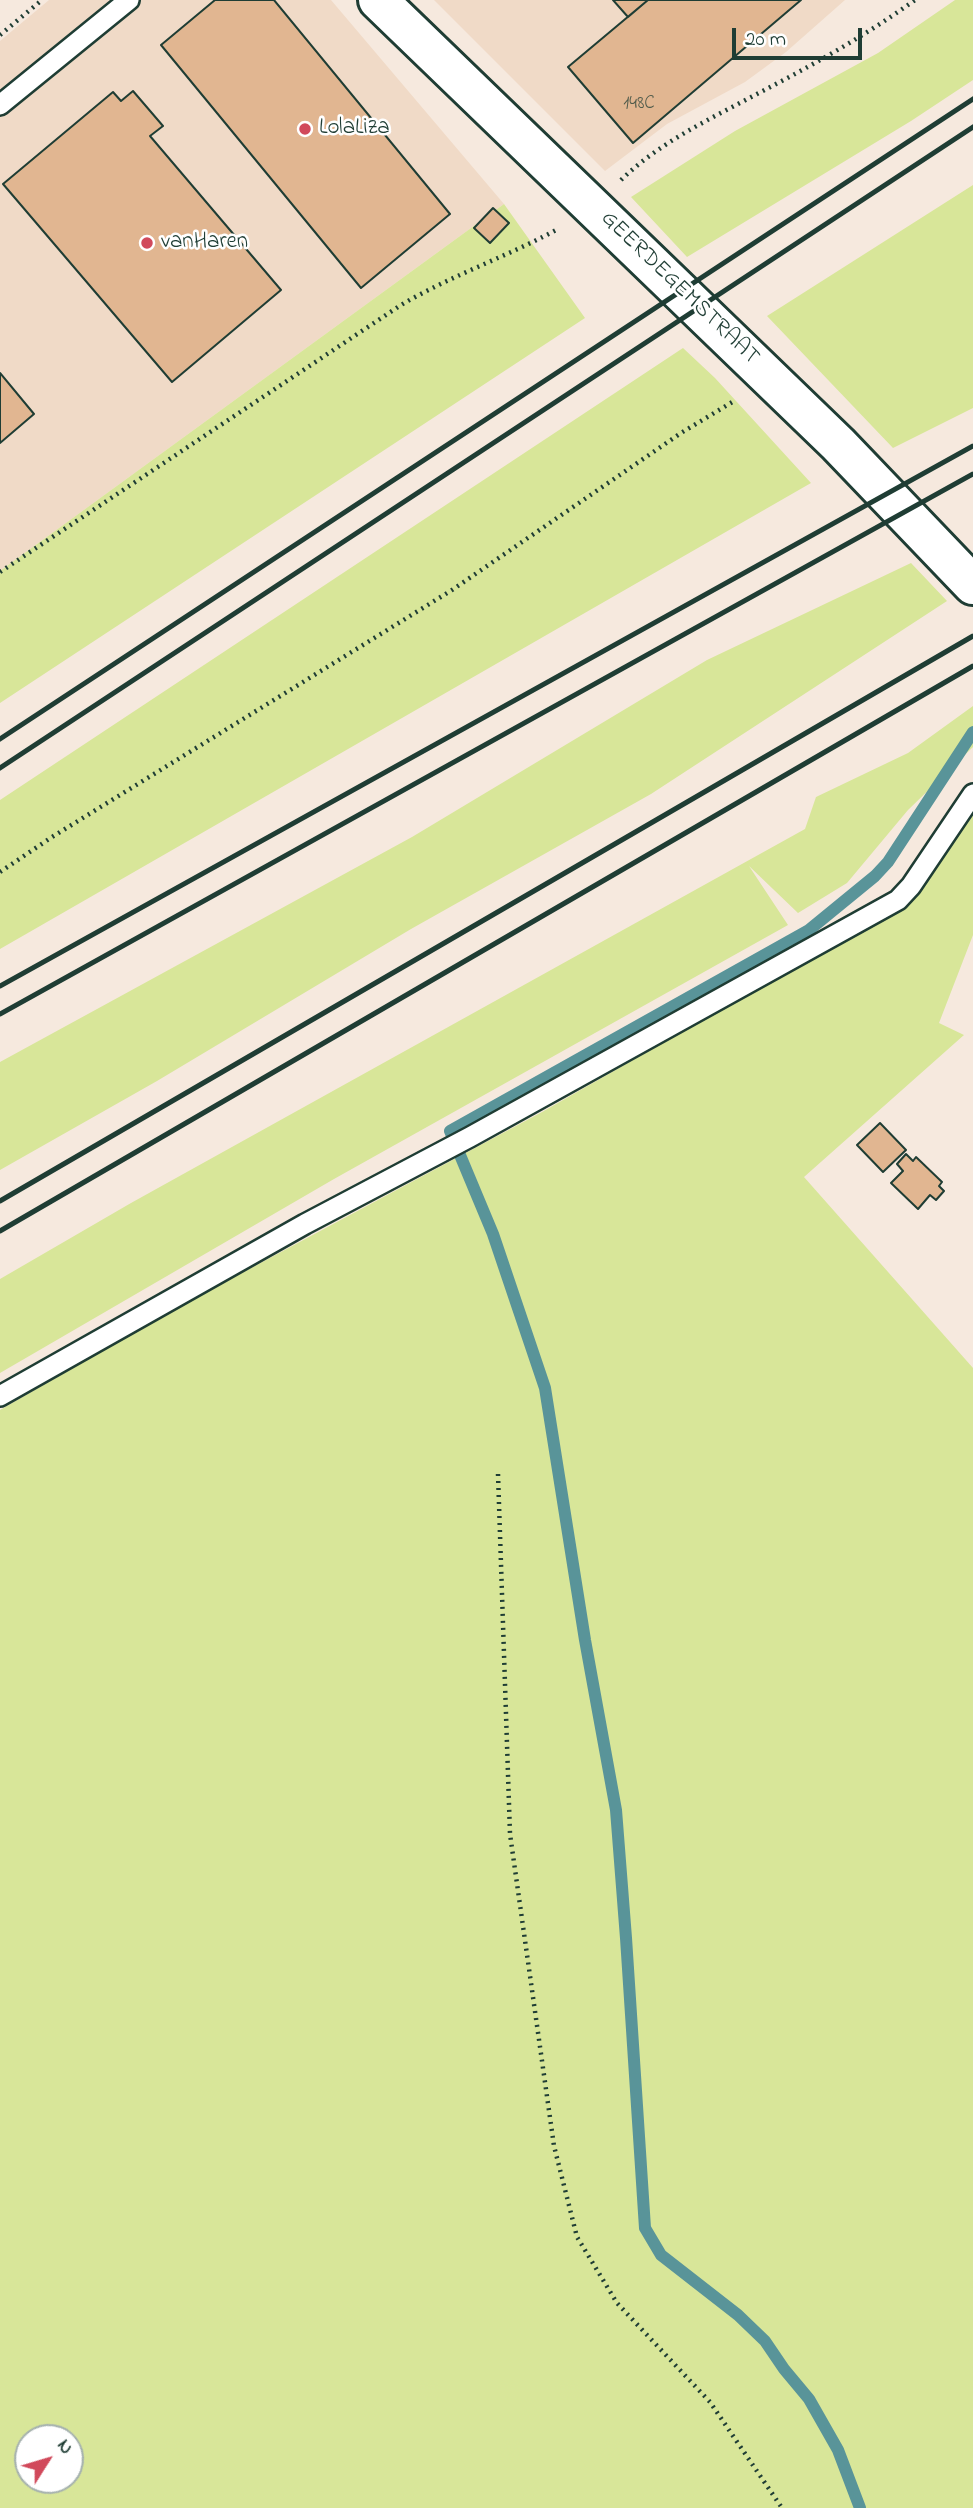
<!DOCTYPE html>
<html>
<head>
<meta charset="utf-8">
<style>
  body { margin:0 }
  #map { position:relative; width:973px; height:2508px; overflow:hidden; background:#f6e9de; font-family:"Indie Flower",sans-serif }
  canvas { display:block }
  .north { position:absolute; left:14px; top:2424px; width:70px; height:70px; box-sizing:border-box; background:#fff; border:2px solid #a5b1ae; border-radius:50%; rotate:53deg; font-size:19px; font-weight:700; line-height:28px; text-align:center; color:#1f3d34 }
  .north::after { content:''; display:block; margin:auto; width:24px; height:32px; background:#d1495b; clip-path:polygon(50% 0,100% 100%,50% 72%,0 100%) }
  .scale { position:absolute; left:732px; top:28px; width:130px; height:32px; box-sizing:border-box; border:4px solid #1f3d34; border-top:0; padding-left:9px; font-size:21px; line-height:24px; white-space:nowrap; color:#1f3d34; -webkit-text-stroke:5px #fff; paint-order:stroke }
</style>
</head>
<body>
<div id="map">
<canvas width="973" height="2508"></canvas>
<div class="north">N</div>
<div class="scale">20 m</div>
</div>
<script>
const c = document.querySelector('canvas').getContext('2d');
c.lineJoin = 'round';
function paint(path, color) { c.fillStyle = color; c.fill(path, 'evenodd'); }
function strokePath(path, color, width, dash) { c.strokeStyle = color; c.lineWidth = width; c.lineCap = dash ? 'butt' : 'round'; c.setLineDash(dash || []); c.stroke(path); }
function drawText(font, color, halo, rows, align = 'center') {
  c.font = font + ' "Indie Flower",sans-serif'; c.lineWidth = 5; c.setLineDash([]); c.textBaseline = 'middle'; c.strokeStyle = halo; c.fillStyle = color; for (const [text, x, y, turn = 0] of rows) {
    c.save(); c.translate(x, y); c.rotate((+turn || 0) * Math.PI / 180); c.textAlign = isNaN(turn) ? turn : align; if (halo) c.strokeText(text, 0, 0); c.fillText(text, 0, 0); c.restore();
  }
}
paint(new Path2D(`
  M49,0h282l173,204 -504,367v-530z
  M434,0h411l-59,52 -41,30 -78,42 -62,47z`), '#f0dac7');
paint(new Path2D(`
  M955,0h18v80l-62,41 -224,136 -56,-60 104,-66 143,-78z
  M973,185v223l-80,40 -126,-132z
  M504,204l81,114 -585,385v-132z
  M683,348l32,30 96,105 -811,466v-149z
  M911,563l36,38 -296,193 -240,135 -254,152 -157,89v-108l412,-225 295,-177z
  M973,706v41l-65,63 -61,73 -49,30 -49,-47 39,59 -454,254 -334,194v-94l131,-76 674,-374 11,-32 92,-44z
  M973,808v127l-34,88 25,12 -160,142 169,191v1140h-973v-1098l184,-106 358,-192 366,-209 27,-34zM28,2438h42v42h-42z`), '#d8e699');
strokePath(new Path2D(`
  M860,2508l-22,-58 -29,-51 -25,-30 -19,-28 -27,-26 -77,-60 -16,-27 -19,-290 -10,-128 -31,-170 -40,-252 -52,-154 -43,-103 359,-201 66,-54 13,-14 85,-130`), '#599499', 12);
const building = new Path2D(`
  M215,0h59l176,214 -89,74 -200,-243z
  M613,0h35l-20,17z
  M648,0h153l-168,143 -65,-76z
  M133,91l30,35 -13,10 131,154 -109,92 -169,-198 110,-92 8,9z
  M493,208l16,15 -19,20 -16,-15z
  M0,373l34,41 -34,29z
  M880,1123l26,27 -23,22 -26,-27z
  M906,1154l7,7 3,-4 26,25 -3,4 5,5 -8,9 -6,-5 -12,14 -27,-26 12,-12 -6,-7z`);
paint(building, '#e1b691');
strokePath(building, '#1f3d34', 2);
const service = new Path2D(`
  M0,105l129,-105
  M0,1396l305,-172 165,-87 428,-237 13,-14 62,-92`);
const minor = new Path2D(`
  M378,0l460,444 135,141`);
strokePath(service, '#1f3d34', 24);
strokePath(minor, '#1f3d34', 44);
strokePath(new Path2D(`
  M0,35l42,-35
  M621,180c39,-38 89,-61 136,-86 54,-28 108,-58 158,-94
  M0,572l401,-267c49,-29 105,-48 155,-75
  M0,872l52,-35 400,-247 229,-157 53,-32
  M498,1474l12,360 44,312 23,91 40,66 93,99 72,106`), '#1f3d34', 4.5, [2, 5]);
strokePath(service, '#fff', 19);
strokePath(minor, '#fff', 38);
strokePath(new Path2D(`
  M0,739l973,-640
  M0,768l973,-641
  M0,986l973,-540
  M0,1014l973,-540
  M0,1201l973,-565
  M0,1231l973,-565`), '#1f3d34', 5);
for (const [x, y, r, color] of [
  [305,129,7,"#d1495b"],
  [147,243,7,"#d1495b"]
]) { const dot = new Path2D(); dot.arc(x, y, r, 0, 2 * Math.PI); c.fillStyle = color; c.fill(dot); strokePath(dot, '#fff', 2.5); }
drawText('19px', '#505b4b', null, [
  ["148C",639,105]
]);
drawText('23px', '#1f3d34', '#fff', [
  ["LolaLiza",319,129],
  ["vanHaren",161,243]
], 'left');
drawText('23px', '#1f3d34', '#fff', [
  ["GEERDEGEMSTRAAT",679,289,44]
]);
</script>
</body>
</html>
